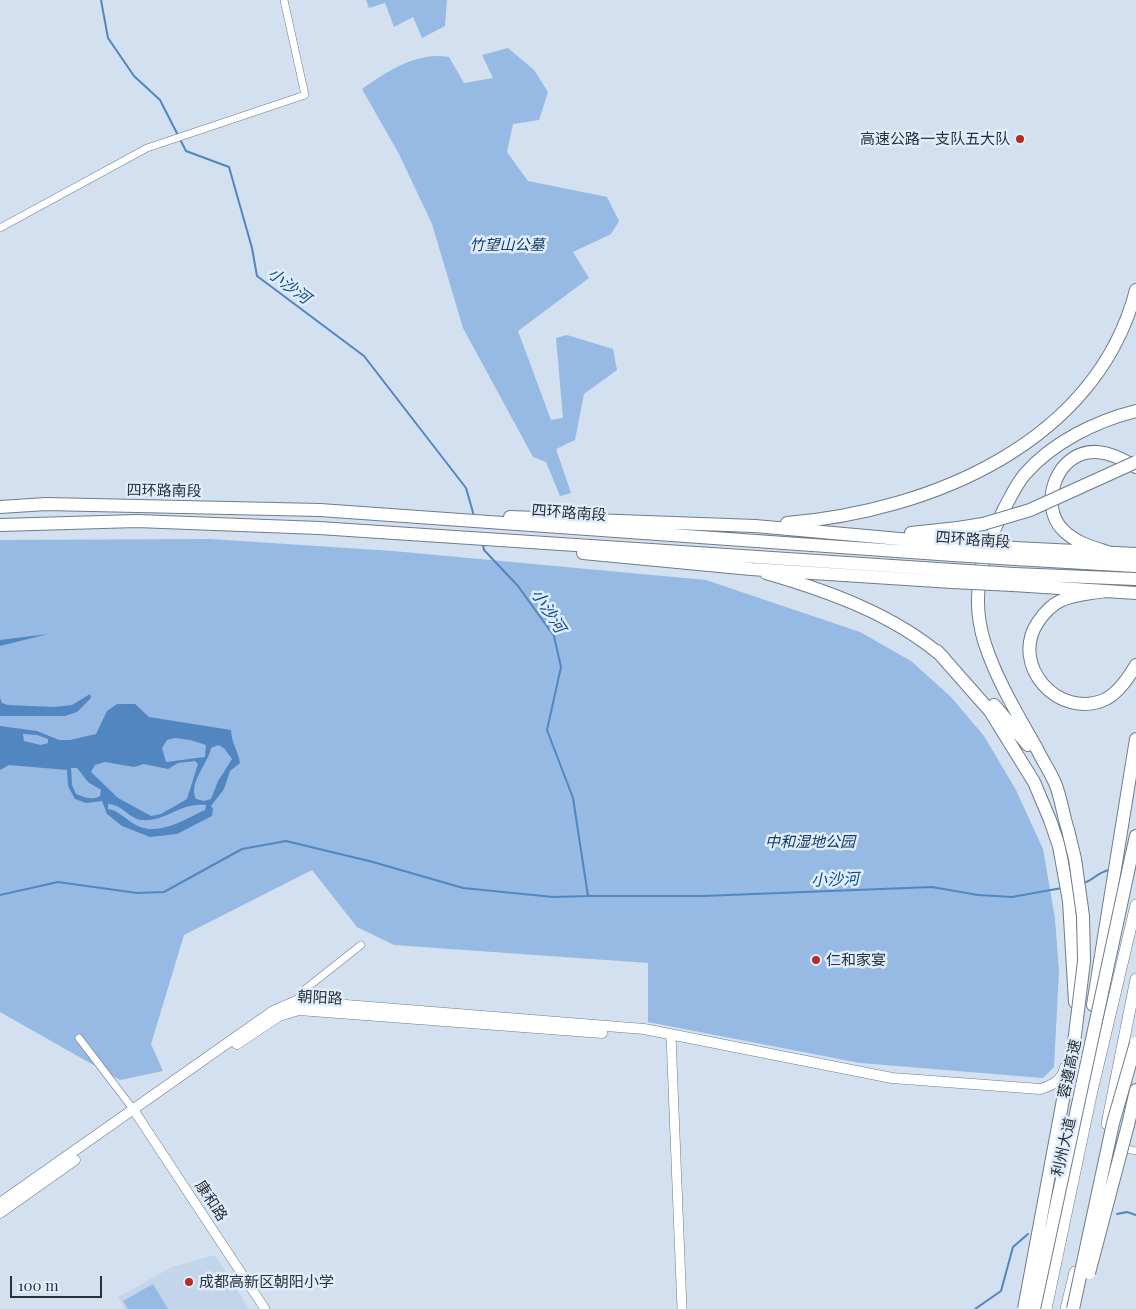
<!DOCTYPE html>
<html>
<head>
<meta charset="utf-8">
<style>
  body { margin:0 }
  #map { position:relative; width:1136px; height:1309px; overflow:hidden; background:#d2e0f0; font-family:"Playfair Display",serif }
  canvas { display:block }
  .scale { position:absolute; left:10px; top:1276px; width:92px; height:22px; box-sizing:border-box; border:2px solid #2b3036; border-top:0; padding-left:6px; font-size:15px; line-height:18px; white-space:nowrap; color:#2b3036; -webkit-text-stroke:4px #dfedfd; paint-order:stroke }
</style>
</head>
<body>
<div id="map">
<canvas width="1136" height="1309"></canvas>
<div class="scale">100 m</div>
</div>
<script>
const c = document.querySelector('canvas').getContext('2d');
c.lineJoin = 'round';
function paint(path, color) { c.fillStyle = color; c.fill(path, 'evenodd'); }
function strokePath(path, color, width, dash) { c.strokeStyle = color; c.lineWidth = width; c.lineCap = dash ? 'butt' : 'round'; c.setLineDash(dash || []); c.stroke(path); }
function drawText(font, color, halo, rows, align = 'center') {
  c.font = font + ' "Playfair Display","Noto Sans SC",serif'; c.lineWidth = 5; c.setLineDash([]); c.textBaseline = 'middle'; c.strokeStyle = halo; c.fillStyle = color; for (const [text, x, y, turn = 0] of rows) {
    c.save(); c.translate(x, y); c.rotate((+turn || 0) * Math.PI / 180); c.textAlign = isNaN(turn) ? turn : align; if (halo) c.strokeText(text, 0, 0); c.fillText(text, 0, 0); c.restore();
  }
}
paint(new Path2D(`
  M215,1255l34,54h-124l-7,-12 54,-30z`), '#c2d5eb');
paint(new Path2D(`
  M366,0h81l-2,26 -23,12 -9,-21 -19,10 -9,-24 -16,5z
  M508,48l26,22 14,22 -9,28 -26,4 -6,28 21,29 79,16 12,24 -8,13 -38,18 16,26 -71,53 33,89 12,-2 -7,-80 11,-3 46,14 4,21 -33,24 -9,46 -19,9 15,44 -11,3 -14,-34 -13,-5 -70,-129 -31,-104 -33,-70 -37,-65c25,-18 56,-38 87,-32l15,26 29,-5 -11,-23z
  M210,539l183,12 313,29 154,52 51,29 40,36 33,39 32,54 27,59 12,70 4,52 -5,96 -11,11 -183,-15 -212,-41v-59l-254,-18 -37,-18 -45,-57 -128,65 -33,109 12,27 -43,9 -120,-68v-472z
  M153,1284l15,25h-40l-5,-8z`), '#96bae3');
paint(new Path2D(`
  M48,634l-48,12v-6z
  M90,694l1,4 -14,14 -12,4h-65v-18l2,5 6,2 46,2 18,-2z
  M117,704h18l14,13 82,13c1,15 7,20 9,33l-10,8 -6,18 -13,17 2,3 -1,7 -35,18 -27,3 -28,-11 -15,-12 -5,-13 -16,2 -11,-4 -7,-13 -1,-16 -58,-5 -9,5v-44l37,5 22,9h11l26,-6 11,-23zM23,734l14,1 11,4v4l-7,2 -17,-4zM175,738l15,2 16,5 -1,12 -39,5 -4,-14 5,-8zM218,745l6,3 8,11 -14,22 -7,18 -7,2 -8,-2c-8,-16 12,-35 15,-51zM195,761l3,3 -11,35 -26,15 -10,2 -33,-18 -27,-26 4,-7 10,-3 29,5 10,-3 24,5 10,-6zM71,768h6l11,14 13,8 -1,6c-8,5 -16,1 -24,-2l-4,-9zM108,804c14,0 21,15 34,16 25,2 37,-18 64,-15l-1,5c-20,9 -45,26 -67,16 -11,-5 -18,-15 -30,-17z`), '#5186c1');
strokePath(new Path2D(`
  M101,0l7,38 26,38 26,24 26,51 43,16 23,81 5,28 107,80 102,132 8,28
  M483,545l1,5 34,36 36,50 7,31 -14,63 26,68 15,98h115l229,-9 46,8 34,2 50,-9
  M1083,883c10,-2 13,-10 26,-13
  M0,895l58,-13 79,11 27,-1 78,-43 44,-8 87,21 90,26 90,9 35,-1
  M1117,1214l10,-2 9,3
  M975,1309l26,-18 12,-44 15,-13`), '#5186c1', 2);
const minor = new Path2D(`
  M0,228l147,-80 158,-53 -21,-95
  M296,1001l8,-11 57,-45
  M79,1038l54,71
  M1106,1144l30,7`);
const tertiary = new Path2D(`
  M671,1036l11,273
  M133,1109l132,200`);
const secondary = new Path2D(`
  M237,1044l42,-28 20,-6 303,23
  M0,1203l273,-192 23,-10 348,28 248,49 148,11c12,-3 23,-10 25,-22
  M0,1213l75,-53`);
const trunk = new Path2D(`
  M1107,1124l29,-145
  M1046,1309l45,-214 45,-190
  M1066,1309l9,-37`);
const motorway = new Path2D(`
  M0,507l46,-3 274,6 633,45
  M510,517l245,9 200,18
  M787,523c144,-12 309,-80 349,-233
  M0,525l137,-4 182,7 634,42
  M911,533l47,-5
  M1015,548l121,6
  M583,553l168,16 201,13
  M1111,553c-18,-6 -34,-9 -48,-23 -26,-26 -5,-81 34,-78 15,1 26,8 39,15
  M1015,559l121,7
  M766,573c62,18 127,41 177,84
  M1014,574l122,5
  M1013,585l123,8
  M1105,591c-15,3 -31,3 -45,10 -10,5 -16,12 -22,21 -29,43 21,99 68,77 13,-7 23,-22 30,-34
  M937,651l53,60 44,71 16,38 9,26 10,55 6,101
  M994,705l34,40
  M1068,830c-5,-15 -7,-33 -13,-47 -5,-12 -13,-23 -18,-34 -19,-34 -40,-68 -52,-105 -16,-49 -3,-91 19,-135 6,-11 13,-26 21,-35 28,-32 71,-53 111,-63
  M1131,858l5,-22
  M1093,1005l43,-266
  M1128,1125l8,-35`);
strokePath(minor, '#6f7c8a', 8);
strokePath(tertiary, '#6f7c8a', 10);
strokePath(secondary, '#6f7c8a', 11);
strokePath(trunk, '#6f7c8a', 12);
strokePath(motorway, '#6f7c8a', 14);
strokePath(minor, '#fff', 7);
strokePath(tertiary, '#fff', 9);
strokePath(secondary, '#fff', 10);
strokePath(trunk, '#fff', 11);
strokePath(motorway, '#fff', 12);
const motorwayBridge = new Path2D(`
  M958,528l25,-4 47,-14 106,-48
  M955,544l60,4
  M953,555l62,4
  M953,570l61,4
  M952,582l61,3
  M1089,1273l39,-148
  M1024,1309l51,-274 9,-74 -1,-45 -8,-57 -7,-29
  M1034,1309l97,-451
  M1073,1309l40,-186 23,-80`);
strokePath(motorwayBridge, '#6f7c8a', 14, []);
strokePath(motorwayBridge, '#fff', 12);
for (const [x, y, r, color] of [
  [1020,139,5,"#b82a20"],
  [816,960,5,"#b82a20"],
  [189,1282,5,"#b82a20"]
]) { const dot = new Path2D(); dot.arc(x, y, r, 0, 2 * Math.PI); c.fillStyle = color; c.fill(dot); strokePath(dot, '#dfedfd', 2); }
drawText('15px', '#2b3036', '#dfedfd', [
  ["高速公路一支队五大队",1010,139,"right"],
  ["仁和家宴",826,960],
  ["成都高新区朝阳小学",199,1282]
], 'left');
drawText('italic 15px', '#143a62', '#dfedfd', [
  ["竹望山公墓",507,245],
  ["中和湿地公园",810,842]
]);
drawText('15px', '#2b3036', '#dfedfd', [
  ["四环路南段",164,491,1],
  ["四环路南段",569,513,4],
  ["四环路南段",973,540,4],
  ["朝阳路",320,998,3],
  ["蓉遵高速",1070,1069,-78],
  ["利州大道",1064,1147,-77],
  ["康和路",211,1201,57]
]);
drawText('italic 16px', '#124b83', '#dfedfd', [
  ["小沙河",289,286,37],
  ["小沙河",548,611,57],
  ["小沙河",835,880,-2]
]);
</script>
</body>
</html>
